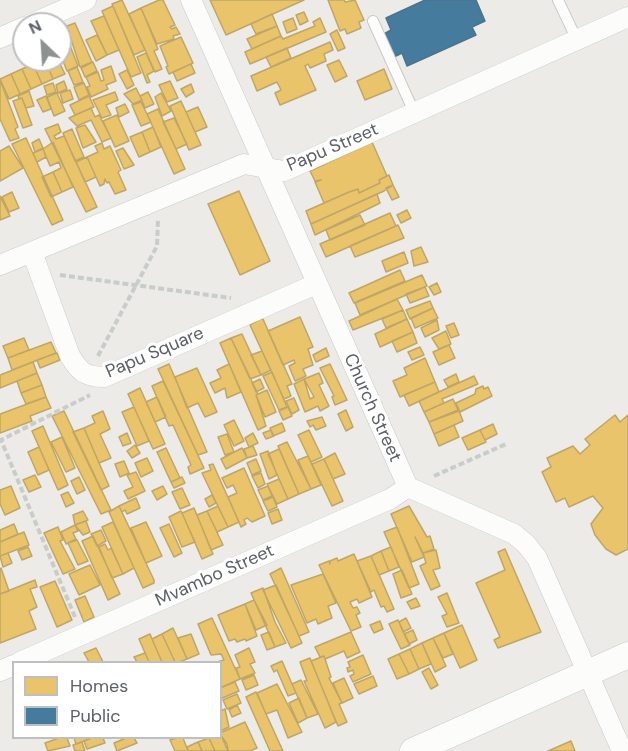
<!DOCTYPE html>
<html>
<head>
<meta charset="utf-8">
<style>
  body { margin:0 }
  #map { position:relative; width:628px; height:751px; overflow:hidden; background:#ecebe7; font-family:"DM Sans",sans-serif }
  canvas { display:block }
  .legend { position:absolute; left:12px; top:661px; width:210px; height:78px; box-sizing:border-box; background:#fff; border:2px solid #bebfc1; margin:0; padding:8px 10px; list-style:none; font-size:18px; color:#5c6065 }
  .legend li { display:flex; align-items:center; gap:12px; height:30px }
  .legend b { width:30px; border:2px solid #bebfc1 }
  .north { position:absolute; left:12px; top:12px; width:60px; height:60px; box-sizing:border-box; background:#fff; border:2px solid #bebfc1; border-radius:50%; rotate:335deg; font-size:16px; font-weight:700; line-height:24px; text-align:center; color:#5c6065 }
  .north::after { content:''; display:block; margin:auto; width:21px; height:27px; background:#8e9192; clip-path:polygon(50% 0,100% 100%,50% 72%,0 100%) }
</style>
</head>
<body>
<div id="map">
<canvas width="628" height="751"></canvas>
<ul class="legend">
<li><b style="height:16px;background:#e9c46a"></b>Homes</li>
<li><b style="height:16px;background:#457b9d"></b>Public</li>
</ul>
<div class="north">N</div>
</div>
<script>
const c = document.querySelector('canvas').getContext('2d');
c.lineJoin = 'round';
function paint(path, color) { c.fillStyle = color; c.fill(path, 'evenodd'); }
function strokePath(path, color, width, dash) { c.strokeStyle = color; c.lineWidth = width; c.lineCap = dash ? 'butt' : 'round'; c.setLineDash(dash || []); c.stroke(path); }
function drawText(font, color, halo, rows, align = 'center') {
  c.font = font + ' "DM Sans",sans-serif'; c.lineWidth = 6; c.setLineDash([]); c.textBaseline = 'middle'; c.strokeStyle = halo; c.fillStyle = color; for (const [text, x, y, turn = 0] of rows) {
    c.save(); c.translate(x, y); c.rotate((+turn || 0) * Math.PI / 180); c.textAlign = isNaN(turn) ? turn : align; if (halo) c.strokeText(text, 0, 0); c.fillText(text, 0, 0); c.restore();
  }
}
const homes = new Path2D(`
  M122,0l23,50 -11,5 -22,-51z
  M159,0h4l12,25 -5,2 2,2 4,-2 4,7 -7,2 1,3 -17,5 -16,-36z
  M210,0h94l-78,35z
  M328,0h16l1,2 10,-2 9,20 -5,2 2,6 -14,6 -2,-5 -5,2z
  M113,6l28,67 -10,4 -29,-66z
  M141,8l17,41 -4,2 8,18 -7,3 -26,-58z
  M304,12l4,9 -8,4 -4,-10z
  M272,14l5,12 -21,8 -5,-10z
  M104,16l15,34 -12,5 -16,-34z
  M293,18l4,11 -10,4 -4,-11z
  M320,18l6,14 -76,32 -5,-12 36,-16 2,3 32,-13 -2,-4z
  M75,23l17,39 -12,5 -10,-31 -3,1 -5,-9z
  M277,26l4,10 -29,13 -5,-10z
  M337,30l8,18 -7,3 -8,-17z
  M62,33l6,16 -8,3v-18z
  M97,35l10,20 -11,6 -10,-21z
  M181,37l12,26 -24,11 -3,-7 2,-1 -8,-20z
  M330,42l3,8 -9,4 2,7 -16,7 -2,-4 -3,2 11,24 -36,15 -5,-12 6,-3 -4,-8 -20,9 -6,-15z
  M71,48l7,18 -11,5 -7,-18z
  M287,48l4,10 -20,9 -5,-10z
  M146,53l8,18 -7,4 3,7 -3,1 -10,-26z
  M45,60l8,19 -11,5 -9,-20z
  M45,60h13l7,14 -12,5z
  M339,60l8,16 -12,6 -8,-17z
  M93,62l4,9 -12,6 -4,-9z
  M33,64l9,20 -11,5 -9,-20z
  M191,64l4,9 -18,8 -4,-9z
  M111,66l5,15 -10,4 2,4 -17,8 -4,-10 3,-1 -4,-9 12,-5 3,9 3,-1 -3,-10z
  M77,67l6,15 -9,3 -6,-14z
  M22,69l9,20 -11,5 -9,-20z
  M384,69l8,20 -27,11 -8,-19z
  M127,70l7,15 -7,4 -8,-15z
  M11,74l9,20 -11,5 -9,-20z
  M0,80l18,47 -3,2 4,9 -9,3 -10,-22z
  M64,81l3,8 -9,4 -2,-8z
  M170,81l8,17 -11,4 -8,-17z
  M53,83l3,9 -9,3 -3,-9z
  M84,83l5,12 -10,5 -5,-13z
  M191,84l3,8 -8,5 -5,-8z
  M136,88l6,12 -9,4 -9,-10z
  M70,90l3,9 -10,4 -3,-10z
  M29,91l5,15 -8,2 -4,-10 -3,1 -1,-3z
  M115,92l3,8 -12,5 5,10 -9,3 -9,-18z
  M148,92l6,12 -9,4 -5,-12z
  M57,93l8,18 -11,5 -7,-19z
  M161,93l10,18 -9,5 -7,-19z
  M46,96l5,13 -8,3 -6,-12z
  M89,96l5,11 -19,8 -5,-10z
  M22,98l10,27 -9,3 -10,-27z
  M181,101l20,44 -12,5 -19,-44z
  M141,102l10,20 -10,4 -9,-21z
  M125,104l4,8 -10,5 -3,-9z
  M198,107l9,20 -12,5 -9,-20z
  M91,108l4,9 4,-2 12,23 -9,4 -11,-22 -14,6 -8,-8z
  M158,109l27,60 -11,5 -27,-60z
  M117,115l12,26 -14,6 -12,-26z
  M174,118l13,26 -11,5 -13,-27z
  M58,124l3,8 -7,4 2,3 8,-3 33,71 -11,5 -41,-83z
  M85,125l11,17 -13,6 -7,-20z
  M153,127l8,20 -11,5 -8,-20z
  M72,129l12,28 -9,4 -12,-28z
  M142,132l8,20 -11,5 -9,-20z
  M26,138l37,82 -11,5 -40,-81z
  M39,139l4,9 -8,4 -3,-9z
  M53,142l20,45 -11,5 -9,-20 8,-4 -2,-6 -9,4 -7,-17z
  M372,142l15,34 -8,4 1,3 -21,10 -1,-4 -9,3 -25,11 -9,-21 6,-2 -6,1 -5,-10z
  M102,143l2,6 6,-3 11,24 -3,2 8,18 -11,4 -6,-12 -2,1 -2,-4 -1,5 -4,2 -13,-29 11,-5 -3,-6z
  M9,146l14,22 -23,13v-30z
  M123,148l11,17 -10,4 -8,-18z
  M43,149l3,8 -9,5 -4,-9z
  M87,157l9,20 -11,5 -9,-20z
  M53,172l9,20 -11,5 -9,-20z
  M389,175l4,10 -9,6 -73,33 -5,-13 43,-19 9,-3 1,4 21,-10 -1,-3z
  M393,185l6,12 -7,3 -6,-12z
  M239,191l31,70 -30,14 -32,-71z
  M12,192l7,16 -10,4 -7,-15z
  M377,194l3,9 -65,32 -4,-11z
  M0,196l10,20 -10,4z
  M407,210l4,8 -10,5 -4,-8z
  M390,213l6,13 -70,31 -6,-13z
  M360,215l5,10 -35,15 -4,-10z
  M398,225l6,13 -49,19 -5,-11z
  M421,247l7,15 -14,4 -3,-15z
  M404,252l4,11 -22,9 -4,-11z
  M400,270l5,11 -51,22 -5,-10z
  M422,275l5,11 -67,29 -5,-12z
  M437,283l4,9 -7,3 -5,-8z
  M425,287l4,9 -19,7 -4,-9z
  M397,299l6,11 -50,20 -4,-9z
  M430,301l3,7 -23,11 -4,-9z
  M433,308l5,10 -23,10 -4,-10z
  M403,310l4,9 -21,9 -4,-9z
  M300,317l13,30 -5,2 5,16 -10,4 3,7 -11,5 -6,-15 6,-3 -1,-3 -11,5 -15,-34z
  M260,319h3l29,65 -5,2 4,10 -7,3 -34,-74z
  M407,319l6,13 -33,15 -5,-13z
  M437,320l2,10 -14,7 -4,-9z
  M454,323l5,12 -8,3 -5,-12z
  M446,331l5,13 -12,5 -7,-11z
  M413,332l4,11 -20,9 -5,-11z
  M242,334l19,41 -11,4 -19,-41z
  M24,338l5,12 -21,8 -5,-12z
  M231,338l27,56 -2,1 10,31 -8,4 -38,-87z
  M51,342l5,11 -44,17 -4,-12z
  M449,345l6,13 -16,7 -6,-13z
  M420,347l4,8 -12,5 -4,-8z
  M326,348l3,8 -13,6 -3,-7z
  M262,351l9,19 -10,5 -10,-20z
  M57,353l3,7 -20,8 -3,-8z
  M425,358l10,24 -35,15 -7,-16 14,-6 -3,-7z
  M33,362l4,11 -37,15v-13z
  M169,364l38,88 -9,3 -40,-86z
  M229,364l12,28 -14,6 -2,-10 -10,5 -5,-10 11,-5 -4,-8z
  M330,364l17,36 -12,5 -3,-8 2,-1 -14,-28z
  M197,368l20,44 -12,5 -7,-14 -11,5 -12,-31z
  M272,372l15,35 -8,3 -16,-34z
  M37,373l5,12 -21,8 -4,-12z
  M319,373l4,10 -4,2 10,21 -9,5 -2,-5 -13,6 -11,-28 10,-5 6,20 4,-2 -10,-18z
  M456,374l3,8 -11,5 -4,-7z
  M474,376l4,8 -36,15 2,4 -20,9 -5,-11z
  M260,379l4,9 -8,4 -4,-9z
  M163,381l41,87 -14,6 -2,-7 3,-2 -18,-40 -4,1 -17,-40z
  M435,382l4,10 -30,14 -5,-11z
  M42,385l4,12 -20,7 -5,-11z
  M483,386l1,3 4,-2 4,9 -32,16 -4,-9 19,-9 1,-5z
  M140,388l25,56 -12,5 -25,-55z
  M267,390l9,22 -11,5 -9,-22z
  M46,397l5,11 -21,8 2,5 -32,12v-19z
  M157,397l9,20 -11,5 -9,-20z
  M294,398l5,12 -7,4 -6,-13z
  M453,399l5,11 -29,12 -5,-10z
  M134,407l15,34 -12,5 -15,-34z
  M288,407l4,9 -9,4 -4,-9z
  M346,410l7,17 -7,4 -8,-17z
  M64,411l47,99 -10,4 -49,-98z
  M103,411l7,18 -10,5 11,24 -12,5 -15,-35 11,-5 -3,-7z
  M459,411l4,10 -29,13 -5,-12z
  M615,415l5,7 8,-7v134l-12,6 -10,-6 -11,-14 -4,-11 12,-16 -10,-12 -24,11 -4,-9 -9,4 -14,-30 9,-5 -4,-9 26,-12 7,8 10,-9 -5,-6z
  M322,417l4,9 -10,4 -3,-5 -3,2 -3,-6z
  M234,420l10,21 -10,5 -10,-21z
  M282,423l3,8 -12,5 -3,-8z
  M493,424l4,10 -12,6 -5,-10z
  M454,425l5,12 -20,9 -5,-12z
  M43,426l25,59 -10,5 -26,-59z
  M84,428l25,58 -8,4 -28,-58z
  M271,430l3,6 -8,3 -3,-6z
  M309,430l13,27 -11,5 -13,-27z
  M480,430l6,12 -18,8 -6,-12z
  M127,433l4,10 -8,3 -4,-9z
  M253,433l5,10 -9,4 -4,-9z
  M227,434l7,18 -9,3 -7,-18z
  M62,437l13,31 -9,4 -15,-30z
  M287,442l24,47 -12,5 -21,-48z
  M135,445l5,8 -8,5 -5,-7z
  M253,446l4,9 -10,3 -3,-9z
  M39,447l10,23 -11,5 -10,-23z
  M166,448l14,30 -9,4 -14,-30z
  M242,448l5,10 -21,11 -5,-10z
  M279,449l20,45 -11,5 -20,-45z
  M268,451l9,24 -8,4 -9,-25z
  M335,453l10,21 -12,5 -9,-20z
  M308,456l13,29 -10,4 -13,-29z
  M147,458l6,13 -12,6 -6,-14z
  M256,459l5,12 -9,4 -5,-12z
  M324,459l19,42 -11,5 -20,-42z
  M124,461l5,12 -9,4 -5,-13z
  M213,464l26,58 -11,5 -26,-54 9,-3 -2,-5z
  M244,468l21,48 -13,6 -5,-4 -3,2 2,4 -5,3 -13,-30 9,-4 -4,-8 -6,3 -5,-10z
  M136,472l9,19 -17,8 -4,-8 9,-4 -6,-12z
  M261,473l4,11 -7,4 -6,-12z
  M35,475l6,12 -12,5 -6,-12z
  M79,477l6,13 -8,4 -6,-13z
  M182,477l3,6 -11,5 -3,-6z
  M279,479l9,20 -11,5 -10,-20z
  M11,486l9,22 -15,7 -5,-11v-14z
  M163,486l4,8 -10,6 -5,-9z
  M268,486l4,10 -9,4 -5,-10z
  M182,488l8,17 -10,4 -8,-17z
  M68,492l6,11 -8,4 -5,-12z
  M212,495l4,8 -7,4 -4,-8z
  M273,497l4,10 -9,4 -5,-10z
  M136,498l4,10 -13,6 -2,-4 -3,2 -3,-6z
  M119,506l35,74v3l-11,5 -34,-76z
  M218,506l10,21 -11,5 -10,-21z
  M409,506l18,31 3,-1 4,13 -11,4 -8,-16 9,20 -12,5 -21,-48z
  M194,508l19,46 -11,5 -20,-46z
  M278,509l4,11 -10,4 -4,-11z
  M83,511l5,9 -13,5 -2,-10z
  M181,511l14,31 -13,5 -13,-30z
  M207,511l16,34 -12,5 -14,-35z
  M86,521l4,11 -7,3 -8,-10z
  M113,522l21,46 -11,6 -21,-47z
  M146,522l16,34 -16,7 -15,-35z
  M14,524l4,10 -18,8v-12z
  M169,524l13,29 -8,4 -14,-29z
  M75,525l3,6 -5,2 3,6 -10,5 -5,-12z
  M58,527l5,13 -3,1 15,28 -12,5 -19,-41z
  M397,527l22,57 -10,4 -25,-56z
  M101,530l5,11 -9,5 -6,-12z
  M24,532l5,13 -29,11v-14z
  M93,536l27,58 -12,6 -26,-59z
  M77,540l11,21 -10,4 -10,-22z
  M105,544l3,6 3,-2 12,26 -11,4 -13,-31z
  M28,547l4,9 -10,4 -4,-9z
  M391,547l8,20 -10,4 -8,-20z
  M505,549l36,83 -43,16 -4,-8 6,-3 -24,-54 29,-13 -7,-18z
  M436,550l4,18 -7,2 7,16 -9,4 -11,-24 6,-3 -3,-10z
  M381,551l8,20 -10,4 -8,-19z
  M8,553l4,10 -9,4 -3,-11z
  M354,554l18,43 -13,6 -2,-4 -7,3 3,6 4,-1 3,6 -4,2 5,12 -10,4 -32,-66 10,-4 1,3v-3l7,-3 1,3z
  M371,556l23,53 -7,3 -3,-6 -3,1 -7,-17 -3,2 -14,-31z
  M90,565l10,20 -21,10 -10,-21z
  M1,568l8,23 -9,3v-25z
  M281,568l28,64 -10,4 -29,-62z
  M402,570l10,24 -11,4 -8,-24z
  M323,574l13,29 -8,3 4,12 -14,6 -2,-5 -9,4 -16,-38z
  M35,580l2,7 -7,2 7,18 -8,4 7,18 -36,14v-49z
  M55,581l17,39 -15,7 -17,-40z
  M276,585l26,58 -11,5 -28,-58z
  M263,588l12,34 11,21 -11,4 -24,-54z
  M447,593l12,30 -12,4 -5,-11 5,-2 -9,-17z
  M85,596l9,21 -10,5 -9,-22z
  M416,598l4,8 -9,3 -4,-7z
  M254,600l13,25 -11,5 -11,-26z
  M245,604l12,32 -11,5 -1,-2 -8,3 -2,-3 -6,2 -11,-26z
  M212,618l28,61 -20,9v-26h-3l7,-2 -3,-6 -10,1 -13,-31z
  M406,618l5,10 -8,4 -4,-10z
  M398,620l12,25 -9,4 -12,-25z
  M380,621l3,8 -9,4 -4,-8z
  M462,625l15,35 -17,8 -16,-35z
  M173,628l14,31 -8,3h-4l-13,-28z
  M413,630l4,10 -8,4 -5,-10z
  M269,632l6,15 -8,3 -6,-15z
  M351,632l9,20 -13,6 -3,-7 -19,8 -1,-3 -4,1 -5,-10z
  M444,633l9,21 -10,4 -10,-20z
  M150,634l2,5 10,23h-13l-10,-23z
  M162,634l13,28h-13l-10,-23z
  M191,634l8,20 -12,5 -9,-21z
  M433,638l13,28 -11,6 -13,-29z
  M422,643l9,21 -12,5 -9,-20z
  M96,648l7,14h-14l-5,-9z
  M249,648l6,14 -5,2 5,9 -15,6 -4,-11 4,-1 -5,-12z
  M410,649l9,20 -10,5 -10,-20z
  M145,653l4,9h-12l-3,-5z
  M399,654l10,20 -12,5 -9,-20z
  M363,655l8,19 -18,8 -3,-6 4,-2 -1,-4 -5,2 -1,-4 3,-1 -2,-5z
  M324,656l7,21 -2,1 13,25 -3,1 8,18 -9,4 -27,-65z
  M310,658l26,64 -11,6 -21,-47h3l-7,-19z
  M282,661l14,32 -8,3 -11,-26 -3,2 -3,-6z
  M429,668l9,17 -7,4 -9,-17z
  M254,675l4,10 -12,5 -4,-10z
  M373,676l4,10 -18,8 -5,-10z
  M344,678l9,20 -11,5 -9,-20z
  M301,680l17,34 -11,4 -15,-34z
  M235,682l4,9 -19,8v-11z
  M277,684l25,48 -14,6 -11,-28 -11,4 -9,-21z
  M256,692l27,59h-13l-24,-54z
  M237,694l4,9 -14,6 -4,-9z
  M299,698l8,20 -9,5 -9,-20z
  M237,705l4,8 -9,4 -3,-7z
  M225,709l4,18 -9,4v-20z
  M245,722l12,26 -7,3h-22l-8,-18z
  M220,734l7,10 1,7h-13l-6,-13h11z
  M59,738h8l3,8 -22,5 -3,-8z
  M74,738h12l1,2 -11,4z
  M92,738h11l2,5 -18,6 -3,-8z
  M126,738h8l3,5 -20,8 -3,-8z
  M177,738h6l5,13h-13l-5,-11z
  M209,738l6,13h-13l-4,-9z
  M571,741l4,10h-27z
  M82,742l3,9h-10l-2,-6z
  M198,742l4,9h-14l-1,-4z`);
paint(homes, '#e9c46a');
strokePath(homes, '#bfa668', 1.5);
const public = new Path2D(`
  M425,0h51l9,21 -13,6 4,8 -69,31 -5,-13 -8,4 -10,-23 7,-4 -5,-12z`);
paint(public, '#457b9d');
strokePath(public, '#4c738c', 1.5);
const service = new Path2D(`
  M558,0l19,40
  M373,21l41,91`);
const minor = new Path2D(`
  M191,0l217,487 106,47 12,10 11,14 85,193
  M31,24l55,-24
  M0,38l24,-11
  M32,252l38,104c9,15 15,21 34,21l212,-93
  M0,265l244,-101 40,7 344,-154
  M20,662l370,-163 18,-12
  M0,671l14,-6`);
const tertiary = new Path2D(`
  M413,751l215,-96`);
strokePath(service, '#c9c9c9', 12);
strokePath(minor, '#c9c9c9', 21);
strokePath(tertiary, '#c9c9c9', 27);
strokePath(new Path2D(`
  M60,275l171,23
  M98,356l59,-110 1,-27
  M434,476l72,-32
  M75,617l-74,-177 89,-45`), '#c8cdca', 4, [6, 3]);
strokePath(service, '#fcfcfb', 10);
strokePath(minor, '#fcfcfb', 20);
strokePath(tertiary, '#fcfcfb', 26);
drawText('18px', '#5c6065', '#fff', [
  ["Papu Street",333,148,-23],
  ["Papu Square",155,353,-23],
  ["Church Street",372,408,66],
  ["Mvambo Street",215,576,-24]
]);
</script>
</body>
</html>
